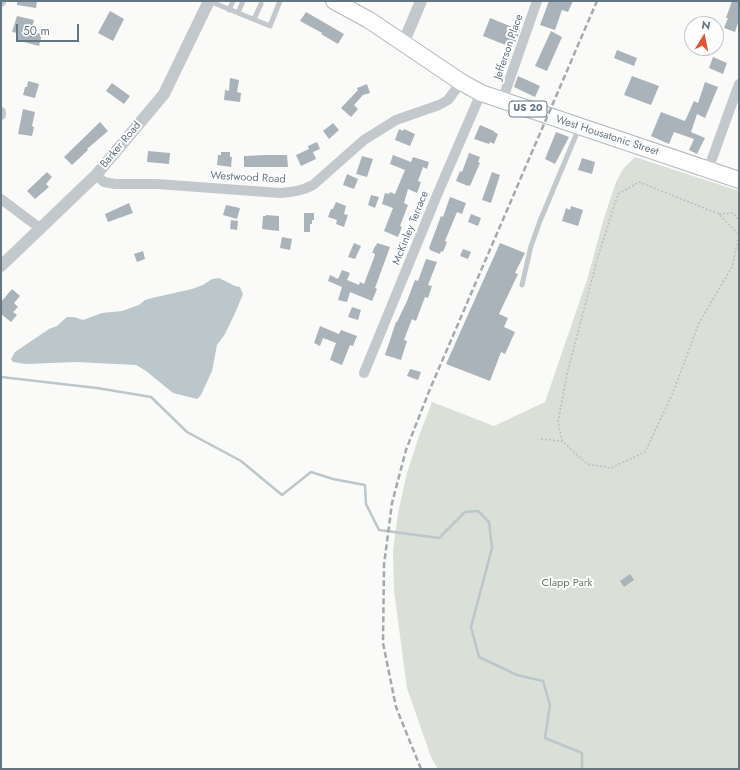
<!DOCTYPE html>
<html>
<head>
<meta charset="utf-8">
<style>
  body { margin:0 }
  #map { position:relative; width:740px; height:770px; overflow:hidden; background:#fafaf8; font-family:Jost,sans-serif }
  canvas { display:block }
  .frame { position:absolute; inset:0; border:2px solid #657683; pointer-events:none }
  .north { position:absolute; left:684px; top:16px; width:40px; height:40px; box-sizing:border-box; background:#fff; border:1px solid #c1c8cd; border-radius:50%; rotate:10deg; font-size:11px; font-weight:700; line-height:16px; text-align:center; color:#657683 }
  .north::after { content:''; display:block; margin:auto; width:14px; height:18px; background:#e4572e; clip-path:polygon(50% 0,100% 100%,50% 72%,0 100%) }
  .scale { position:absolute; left:16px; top:24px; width:63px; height:18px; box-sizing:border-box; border:2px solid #657683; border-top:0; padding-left:5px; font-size:12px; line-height:14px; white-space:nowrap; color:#657683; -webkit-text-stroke:3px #fff; paint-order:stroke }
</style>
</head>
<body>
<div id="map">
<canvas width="740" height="770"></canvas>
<div class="frame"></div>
<div class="north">N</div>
<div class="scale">50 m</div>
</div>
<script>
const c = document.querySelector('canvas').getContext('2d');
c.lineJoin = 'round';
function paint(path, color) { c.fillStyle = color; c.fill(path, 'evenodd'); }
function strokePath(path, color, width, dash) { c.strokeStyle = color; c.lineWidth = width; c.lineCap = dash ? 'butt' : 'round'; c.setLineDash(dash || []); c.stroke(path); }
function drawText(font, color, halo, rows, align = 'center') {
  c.font = font + ' Jost,sans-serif'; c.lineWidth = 4; c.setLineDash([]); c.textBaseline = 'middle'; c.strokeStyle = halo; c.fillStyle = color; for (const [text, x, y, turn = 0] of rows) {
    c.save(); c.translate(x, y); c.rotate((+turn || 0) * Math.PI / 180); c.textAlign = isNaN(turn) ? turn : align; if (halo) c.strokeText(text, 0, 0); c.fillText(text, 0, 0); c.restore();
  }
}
paint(new Path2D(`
  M635,157l104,34v578h-301l-7,-12 -24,-69 -13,-97 -1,-40 5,-38 9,-40 12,-37 13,-34 62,24 51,-24 42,-122 17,-62 12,-36 7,-13z`), '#dadfd7');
paint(new Path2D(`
  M219,278l16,8 5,1 3,7 -7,17 -11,23 -8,11 -5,26 -11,24 -4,4 -24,-6 -27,-22 -10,-6 -60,-3 -50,2 -13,-2 -2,-3 4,-7 34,-23 8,-3 10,-9h7l9,3 19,-7 20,-2 17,-6 6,-5 7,-2 40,-9 11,-4 9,-6z`), '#bbc7cb');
strokePath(new Path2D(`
  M1,377l96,11 54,9 36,35 54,29 41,34 29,-23 22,7 32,6 1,19 13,26 60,8 26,-26 13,-1 11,11 3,26 -21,79 8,30 38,18 26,6 7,24 -5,33 37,15v16
  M629,769h4`), '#bbc7cb', 2.5);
paint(new Path2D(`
  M17,1h20l-1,7 -19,-3z
  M549,1h24l-5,11 -6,-2 -7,20 -15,-5z
  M732,1h7v19l-4,12 -11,-4 4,-10h-2z
  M110,11l14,8 -11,22 -15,-8z
  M306,12l38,22 -6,10 -17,-10 1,-1 -22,-12z
  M17,16l17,4 -3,12 11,2 -3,12 -23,-6 2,-7 -6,-1z
  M490,18l30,12 -7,18 -30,-12z
  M551,31l11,6 -15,34 -12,-5z
  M617,50l20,8 -3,8 -20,-8z
  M713,57l14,6 -4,11 -14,-6z
  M518,76l22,10 -5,11 -21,-10z
  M632,76l27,10 -8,19 -27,-10z
  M230,78l9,2 -2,12 4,1 -1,9 -16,-2 1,-10 4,1z
  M28,81l11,3 -4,14 -12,-3 2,-8h2z
  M705,82l13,5 -13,31 -8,-4 -6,18 14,6 -8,16 -8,-4 5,-11 -20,-7 -5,12 -18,-8 10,-24 24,9 9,-20 4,2z
  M112,83l18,13 -6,8 -18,-13z
  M367,84l3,9 -7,2 -9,10 4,4 -7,8 -10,-9 17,-18 -1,-2z
  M23,109l12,3 -3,14 2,1 -2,9 -14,-2z
  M100,122l8,9 -21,18 1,1 -16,15 -8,-8z
  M333,123l6,7 -10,9 -6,-8z
  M480,125l14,6v1l4,2 -4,10 -4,-2 -1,2 -15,-5z
  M399,129l4,2 1,-2 11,5 -5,12 -15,-6z
  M556,132l13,5 -14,27 -10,-5z
  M317,142l3,7 -7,3 3,7 -15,7 -5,-11 13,-6 -1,-3z
  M148,151l22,2 -1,11 -22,-2z
  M221,152h9v5h2l-1,10 -14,-2 1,-10h3z
  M469,153l11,4 -2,5 2,1 -10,23 -2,-1v1l-12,-5 4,-10 2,1z
  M266,155h21l1,12h-44v-11z
  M393,155l18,7 2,-5 16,5 -2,7 -4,-2 -5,14 3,1 -4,11 -9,-4 -4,14 4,2 -8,21 2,1 -4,10 -14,-6 9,-23 -11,-4 3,-11 4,1 1,-2 5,2 10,-24 -15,-6z
  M362,156l11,3 -6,18 -11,-3z
  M582,158l13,4 -3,12 -14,-4z
  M47,172l5,5 -6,7 3,3 -14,12 -8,-8z
  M492,172l8,3 -9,28 -9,-3z
  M347,174l11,5 -4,10 -11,-4z
  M371,195l8,2 -4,11 -7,-3z
  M450,197l16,6 -4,11 -5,-2 -12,29 2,1 -4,10 -2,-1 -1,3 -10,-4 -1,-2 12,-32 2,1z
  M336,202l10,4 -2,8 4,1 -4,12 -8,-3 1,-4 -9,-3 3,-8h2z
  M129,203l4,10 -25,9 -3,-8z
  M226,205l14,3 -3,11 -14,-4z
  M571,206l12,4 -5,16 -16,-5 4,-13 4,2z
  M304,213h10v7h-2v4h-2v8h-6z
  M471,214l10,4 -3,8 -10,-4z
  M266,215l13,1v15l-17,-2 1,-13h3z
  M231,220l7,1 -1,9 -7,-1z
  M282,237l10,2 -2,11 -10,-2z
  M354,243l7,3 -6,13 -7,-2z
  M377,243l13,4 -15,41 2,1 -5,12 -22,-9 -3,10 -9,-2 4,-13 -14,-6 2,-6 8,4 4,-9 8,3 -3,7 12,5 1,-3 4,2 11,-29 -1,-2h-2l3,-7h1z
  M500,243l25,10 -10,20 3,1 -19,40 9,4 -4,9 11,5 -10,22 -4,-2 -11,29 -44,-17z
  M463,249l8,3 -3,7 -8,-3z
  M143,251l2,8 -8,3 -3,-8z
  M426,259l11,3 -9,23 4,1 -4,12 -3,-1 -9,24 -4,-2 -8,21 3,1 -6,19 -16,-5 11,-33h1l10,-21 8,-21 3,1z
  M12,289l8,7 -6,7 4,4 -5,5 4,3 -6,7 -10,-8v-12z
  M352,307l9,3 -3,10 -10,-3z
  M320,326l19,8 2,-4 16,6 -4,10 -3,-1 -8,20 -12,-5 6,-17 -13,-5 -3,8 -6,-3z
  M410,369l11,3 -3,8 -11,-4z
  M630,574l4,6 -10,7 -4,-6z`), '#aab3b9');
const trunk = new Path2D(`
  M334,1l35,19 92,62 20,11 258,87`);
strokePath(trunk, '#b4b9bd', 18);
strokePath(new Path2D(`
  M719,214l14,-1 6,7
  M541,439l21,2 25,23 24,4 34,-16 27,-57 27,-72 33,-56 7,-32 -20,-21 -80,-32 -21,12 -21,66 -30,114 -9,48 4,19`), '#bbbfc2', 1.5, [2, 2]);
strokePath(new Path2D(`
  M209,1l61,25 10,-25
  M229,10l4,-9
  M238,13l5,-12
  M254,19l7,-15
  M522,285l9,-39 9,-25 39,-93`), '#c3c8cc', 5);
strokePath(new Path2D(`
  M1,2v-1
  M502,101l35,-100
  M1,112v3
  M708,170l31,-86
  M96,175l8,7 11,2h42l123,9c12,-1 22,-2 33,-8l51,-45 32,-20 43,-15 9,-5 13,-18
  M1,199l40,30
  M364,373l73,-178 44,-102`), '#c3c8cc', 10);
strokePath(new Path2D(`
  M403,44l18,-43
  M1,266l95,-91 68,-81 45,-93`), '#c3c8cc', 12);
strokePath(trunk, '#fff', 16);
strokePath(new Path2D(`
  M421,769l-25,-62 -13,-64 1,-78 8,-62 14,-53 24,-61 167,-388`), '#a2aab0', 2.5, [6, 3]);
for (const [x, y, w] of [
  [528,109,38]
]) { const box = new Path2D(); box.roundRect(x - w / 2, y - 8, w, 16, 3); c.fillStyle = '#fff'; c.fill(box); strokePath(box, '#657683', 1); }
drawText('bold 10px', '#657683', null, [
  ["US 20",528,109]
]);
drawText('11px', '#657683', '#fff', [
  ["Jefferson Place",509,47,-71],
  ["West Housatonic Street",607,136,18],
  ["Barker Road",121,145,-50],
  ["Westwood Road",248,178,3],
  ["McKinley Terrace",411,228,-68]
]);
drawText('11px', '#687a64', '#fff', [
  ["Clapp Park",567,583]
]);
</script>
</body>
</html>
